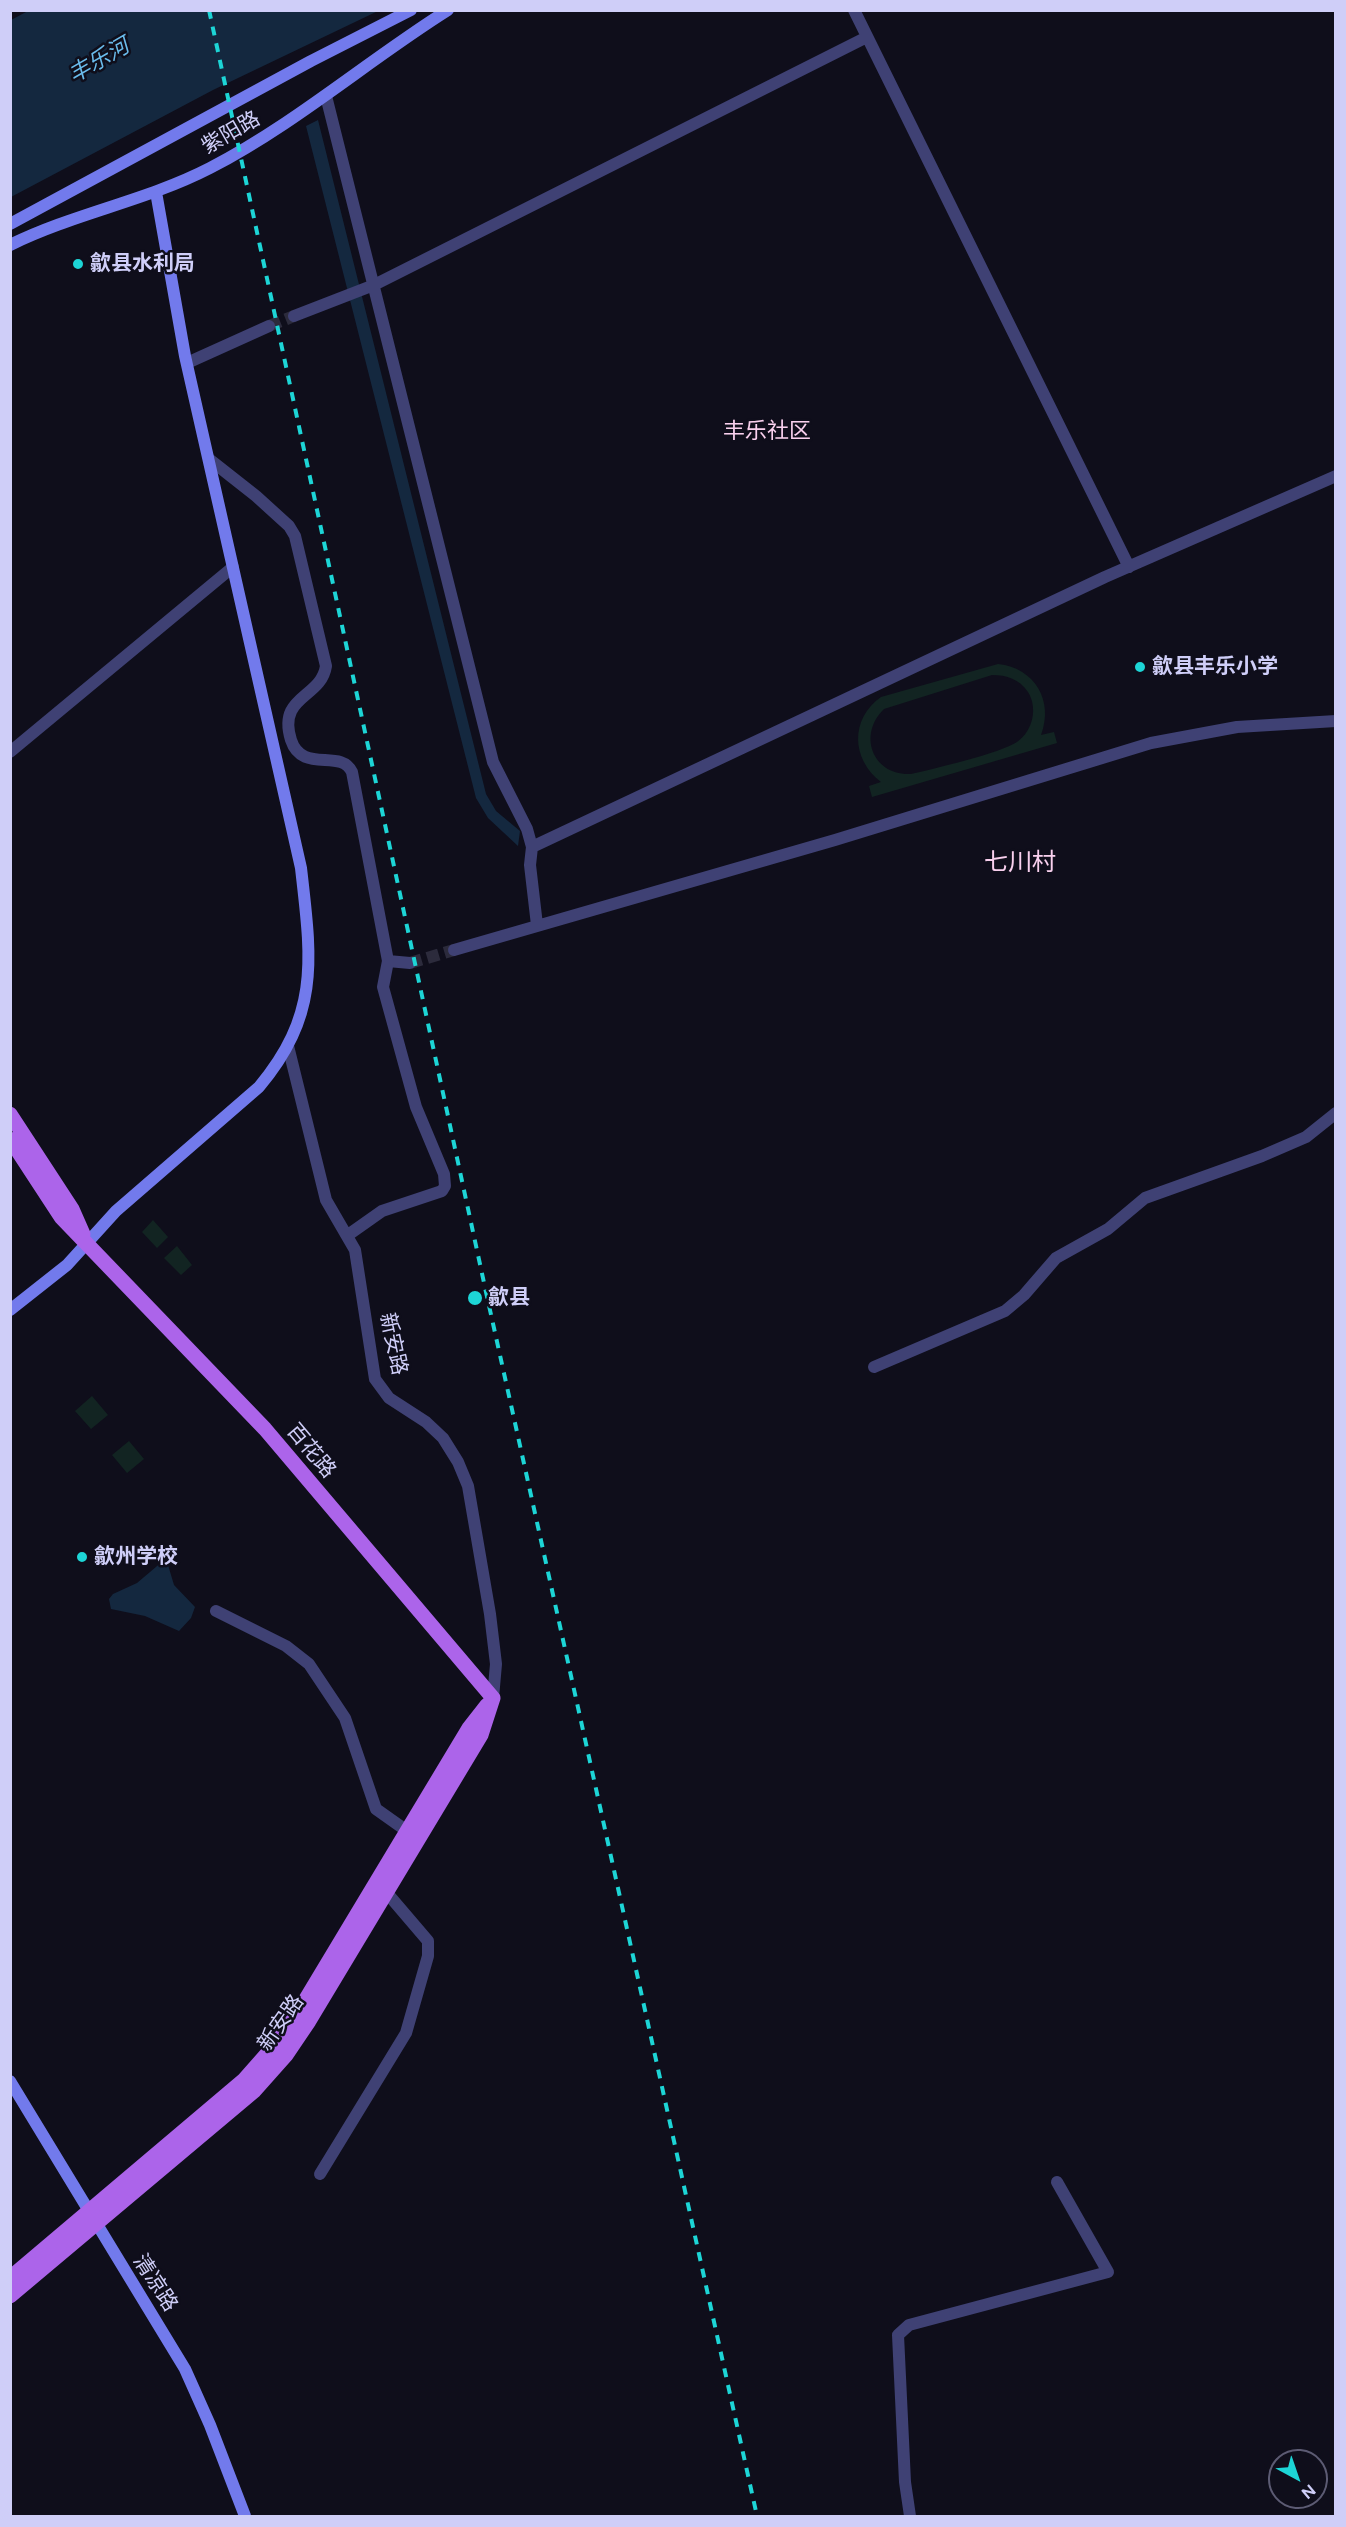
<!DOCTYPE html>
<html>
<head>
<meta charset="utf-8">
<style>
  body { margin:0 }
  #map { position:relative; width:1346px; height:2527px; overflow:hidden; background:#0f0e1b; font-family:Figtree,sans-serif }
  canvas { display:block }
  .frame { position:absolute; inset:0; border:12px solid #cfcef8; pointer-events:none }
  .north { position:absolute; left:1268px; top:2449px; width:60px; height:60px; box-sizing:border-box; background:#0f0e1b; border:2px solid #5c5b73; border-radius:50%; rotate:140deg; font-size:16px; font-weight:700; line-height:24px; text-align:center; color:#cfcef8 }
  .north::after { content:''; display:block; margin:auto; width:21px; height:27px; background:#1dd5d6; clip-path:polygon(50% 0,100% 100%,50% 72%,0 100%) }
</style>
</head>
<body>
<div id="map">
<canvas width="1346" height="2527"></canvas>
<div class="frame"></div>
<div class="north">N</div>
</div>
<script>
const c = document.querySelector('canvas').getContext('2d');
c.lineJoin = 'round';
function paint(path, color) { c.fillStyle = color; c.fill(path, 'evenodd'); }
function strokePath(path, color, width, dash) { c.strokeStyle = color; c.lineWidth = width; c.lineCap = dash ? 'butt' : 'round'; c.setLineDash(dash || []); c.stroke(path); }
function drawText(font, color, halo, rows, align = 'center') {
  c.font = font + ' Figtree,"Noto Sans SC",sans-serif'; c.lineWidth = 5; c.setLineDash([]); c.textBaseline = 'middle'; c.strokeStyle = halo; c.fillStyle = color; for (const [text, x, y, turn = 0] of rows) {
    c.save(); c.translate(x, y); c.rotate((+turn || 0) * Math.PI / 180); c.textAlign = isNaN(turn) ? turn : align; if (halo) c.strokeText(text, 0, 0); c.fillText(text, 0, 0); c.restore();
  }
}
paint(new Path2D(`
  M998,664c37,4 56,37 43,71l13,-3 3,11 -185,54 -3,-11 12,-4c-30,-23 -31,-63 0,-85zM992,675c15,0 27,4 36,17 10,16 5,39 -11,50 -16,11 -84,27 -106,32 -38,2 -54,-39 -27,-65z
  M153,1220l15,17 -11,11 -15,-16z
  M177,1246l15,19 -11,10 -17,-17z
  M92,1396l16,19 -17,14 -16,-18z
  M129,1441l15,18 -17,14 -15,-18z`), '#122422');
paint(new Path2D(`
  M28,11v-1l350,1 -165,79 -202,107v-177z
  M318,120l168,674 10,17 24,20 -2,15 -30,-28 -12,-20 -170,-672z
  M163,1561l5,4 6,20 21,22 -4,11 -12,13 -34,-15 -34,-7 -2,-10 4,-5 24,-11z`), '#14283f');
strokePath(new Path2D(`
  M269,326l25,-10
  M410,963l44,-13`), '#2c2b3c', 12, [12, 6]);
strokePath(new Path2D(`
  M854,10l275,557
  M326,96l167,666 34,67 5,18 -2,18 7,60
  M294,316l80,-31 493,-248
  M187,363l82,-37
  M209,459l47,37 33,30 6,10 31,130c-5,33 -49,29 -35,74 11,34 50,8 61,32l36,189 -5,26 33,120 28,67 1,12 -3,5 -60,20 -34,24
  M10,752l223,-185
  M532,847l573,-270 231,-101
  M454,950l381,-110 316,-97 86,-16 99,-6
  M388,961l22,2
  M288,1046l38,154 29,50 20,129 14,19 37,24 17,16 15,24 10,24 22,128 6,50 -3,34
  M874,1367l131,-56 19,-16 32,-37 52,-29 37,-31 117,-42 44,-19 30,-24
  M216,1611l70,35 23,18 36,54 31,91 31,22
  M320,2174l86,-141 22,-77v-15l-41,-48
  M910,2516l-5,-34 -7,-147 11,-10 199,-53 -51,-90`), '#3f4174', 12);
strokePath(new Path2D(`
  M10,224l301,-163 100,-51
  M10,245c65,-32 136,-44 200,-77 85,-44 157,-107 238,-158
  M10,1310l57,-45 49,-54 143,-124c62,-74 52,-130 42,-219l-116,-512 -29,-164
  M10,2081l175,288 25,56 35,91`), '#727aec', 12);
strokePath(new Path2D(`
  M10,1114l62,95 11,25
  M10,1139l51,78 204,212 228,269
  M10,2278l234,-198 30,-34 23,-32 172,-286 18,-23
  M10,2296l244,-205 32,-36 23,-34 172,-286 12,-37`), '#ac64ea', 15);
strokePath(new Path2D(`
  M209,10l277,1282 271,1224`), '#1dd5d6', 4, [9, 8]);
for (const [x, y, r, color] of [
  [78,264,6,"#1dd5d6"],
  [1140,667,6,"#1dd5d6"],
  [475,1298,8,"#1dd5d6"],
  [82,1557,6,"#1dd5d6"]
]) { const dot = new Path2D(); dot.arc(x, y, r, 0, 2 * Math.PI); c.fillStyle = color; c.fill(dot); strokePath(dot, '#0f0e1b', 2); }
drawText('21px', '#cfcef8', '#0f0e1b', [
  ["紫阳路",231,133,-30],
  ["新安路",393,1344,78],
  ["百花路",311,1451,50],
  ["新安路",281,2023,-55],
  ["清凉路",155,2283,57]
]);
drawText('bold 21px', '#cfcef8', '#0f0e1b', [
  ["歙县水利局",90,264],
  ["歙县丰乐小学",1152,667],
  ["歙县",488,1298],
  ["歙州学校",94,1557]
], 'left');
drawText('italic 22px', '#6abbeb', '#0f0e1b', [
  ["丰乐河",99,61,-30]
]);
drawText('22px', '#f9d0ee', '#0f0e1b', [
  ["丰乐社区",767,432]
]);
drawText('24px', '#f9d0ee', '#0f0e1b', [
  ["七川村",1020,863]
]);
</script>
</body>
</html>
